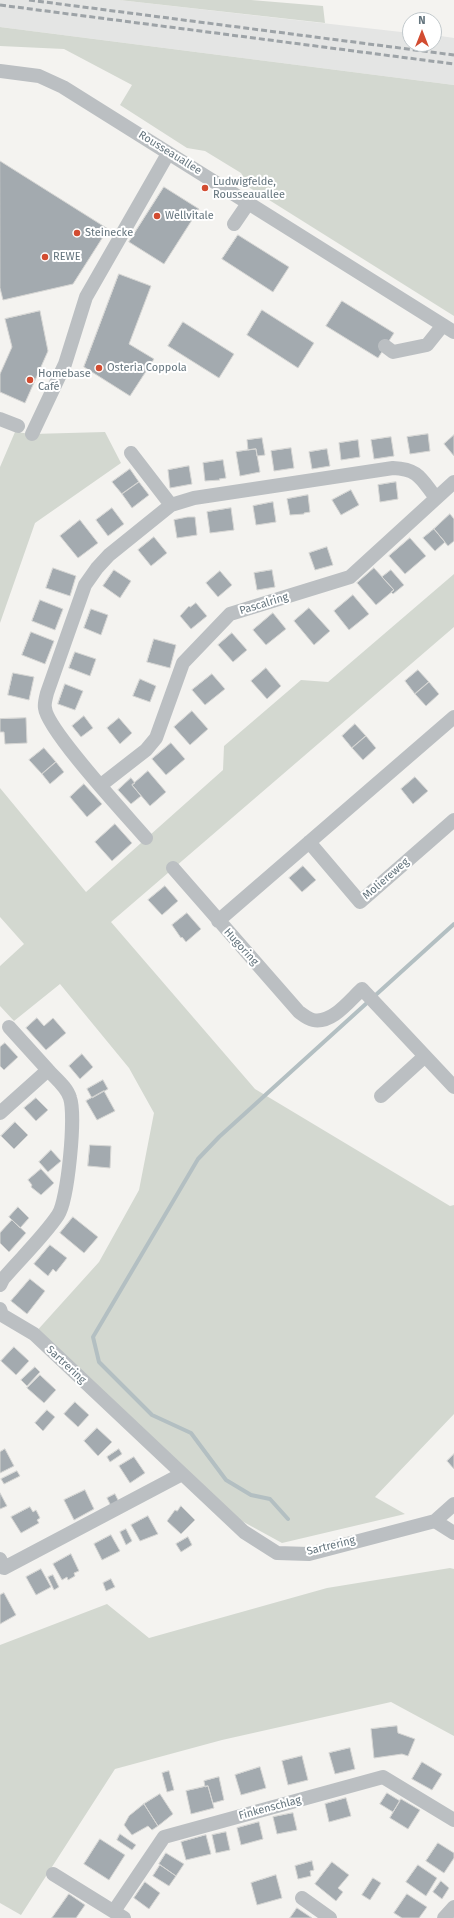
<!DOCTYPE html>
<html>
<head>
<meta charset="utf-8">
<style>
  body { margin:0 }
  #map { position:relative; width:454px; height:1918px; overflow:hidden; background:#f4f3f0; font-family:"Fira Sans",sans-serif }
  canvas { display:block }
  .north { position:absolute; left:402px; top:12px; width:40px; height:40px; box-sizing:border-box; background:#fff; border:1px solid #c1c8cb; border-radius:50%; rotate:0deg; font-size:11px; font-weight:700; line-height:16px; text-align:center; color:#65757e }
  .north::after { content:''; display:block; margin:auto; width:14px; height:18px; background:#d24c31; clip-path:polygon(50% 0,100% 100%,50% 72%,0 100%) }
</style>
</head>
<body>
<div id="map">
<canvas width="454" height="1918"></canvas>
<div class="north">N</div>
</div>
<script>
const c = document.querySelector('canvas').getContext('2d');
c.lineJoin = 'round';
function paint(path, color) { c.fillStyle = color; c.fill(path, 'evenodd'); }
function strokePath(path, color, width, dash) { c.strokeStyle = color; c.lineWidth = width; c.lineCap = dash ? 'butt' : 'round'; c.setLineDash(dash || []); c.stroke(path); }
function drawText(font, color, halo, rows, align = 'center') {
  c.font = font + ' "Fira Sans",sans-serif'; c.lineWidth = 4; c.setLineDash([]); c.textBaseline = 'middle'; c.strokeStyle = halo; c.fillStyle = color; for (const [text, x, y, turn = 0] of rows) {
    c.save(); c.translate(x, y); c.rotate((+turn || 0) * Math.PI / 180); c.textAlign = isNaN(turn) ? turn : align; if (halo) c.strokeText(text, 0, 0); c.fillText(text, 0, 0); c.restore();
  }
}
paint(new Path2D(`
  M0,0h119l291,33v11h24v-9l20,3v47l-454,-58z`), '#e4e5e4');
paint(new Path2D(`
  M119,0h132l72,6 2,17z
  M0,27l454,58v231l-204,-128 -9,-15 -36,-22 -18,-3 -67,-43 12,-20 -68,-36 -64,-3z
  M15,432l17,2 73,-2 16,31 -86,60 -35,100v-156z
  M454,574v53l-343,295 144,167 195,117 4,-1v209l-79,83 30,17 -123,29 -42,-23 -206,-186 65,-72 40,-72 15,-77 -25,-45 -69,-84 -46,37 -14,-15v-40l24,-22 -24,-27v-129l86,104 137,-122 1,-24 77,-66 27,2z
  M450,1568l4,1v167l-63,-34 -169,38 -107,29 -94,146 -21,-12v-258l107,-41 42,34 178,-50z`), '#d3d8d0');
strokePath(new Path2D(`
  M288,1519l-18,-20 -19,-4 -25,-15 -35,-47 -39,-18 -53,-53 -6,-25 105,-178 21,-22 235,-213`), '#b3bfc2', 4);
const building = new Path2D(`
  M0,161l108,68 -35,55 -70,16 -3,-12z
  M164,187l35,22 -35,55 -35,-22z
  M238,235l51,32 -16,25 -51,-33z
  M119,274l32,12 -22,58 25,15 -24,37 -46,-29z
  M342,301l52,32 -16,25 -52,-32z
  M262,310l52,33 -16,25 -51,-33z
  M40,311l8,40 -23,52 -25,-11v-18l12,-27 -7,-28z
  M183,322l51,32 -15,24 -51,-32z
  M428,434l2,17 -20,3 -3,-17z
  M454,435v21l-10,-12z
  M391,437l3,19 -20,3 -3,-19z
  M262,438l3,17 -8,1 -1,-7 -8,1 -1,-10z
  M358,440l2,17 -19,3 -2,-17z
  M291,448l3,20 -20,3 -3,-20z
  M256,449l4,23 -20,4 -4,-24z
  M327,449l3,17 -18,3 -3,-17z
  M223,460l3,18 -7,1 1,1 -15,1 -2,-18z
  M189,466l3,18 -22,4 -2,-18z
  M130,469l9,13 -17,12 -10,-12z
  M139,482l10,13 -17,13 -10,-14z
  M396,482l2,17 -18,3 -2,-17z
  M351,490l8,15 -18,10 -9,-15z
  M308,495l2,17 -6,1v1l-14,1 -3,-16z
  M273,502l3,20 -20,3 -3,-19z
  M112,508l12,16 -16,12 -12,-16z
  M231,508l3,22 -24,3 -3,-21z
  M450,514l4,5v22l-6,5 -14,-17z
  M188,517h7l2,18 -20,3 -3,-18z
  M80,520l18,23 -20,15 -18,-22z
  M434,529l11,13 -10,9 -12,-13z
  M154,537l13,16 -16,13 -13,-16z
  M410,538l16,18 -21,18 -16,-18z
  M327,547l6,18 -18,5 -6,-17z
  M53,568l23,8 -6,20 -24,-8z
  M374,568l20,22 -18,15 -19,-22z
  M114,570l17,11 -11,17 -17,-12z
  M272,570l3,17 -18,3 -3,-17z
  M391,570l13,15 -11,9 -2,-2 3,-2 -12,-13z
  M220,571l12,14 -14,12 -12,-14z
  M353,595l16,19 -20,16 -15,-19z
  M40,600l23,9 -8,21 -23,-9z
  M196,603l11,13 -16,13 -11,-13 9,-10 1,1z
  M309,608l21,23 -16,14 -20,-24z
  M91,609l17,6 -7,20 -17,-7z
  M273,613l13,16 -20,16 -13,-15z
  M31,632l23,9 -9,23 -23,-9z
  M232,633l15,17 -14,12 -15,-17z
  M154,639l22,6 -6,23 -23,-6z
  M75,652l21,7 -6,17 -21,-8z
  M266,668l15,18 -14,13 -16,-18z
  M418,670l11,12 -14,12 -10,-13z
  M13,673l21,4 -5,23 -21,-5z
  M212,674l13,15 -20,16 -13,-15z
  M140,679l16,7 -6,16 -17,-6z
  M429,682l10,12 -13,12 -11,-12z
  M65,684l18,7 -8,19 -17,-6z
  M192,711l16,18 -18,16 -16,-18z
  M84,716l9,12 -12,9 -9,-11z
  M26,718l1,25 -22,1 -1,-12h-4v-13z
  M119,718l13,15 -12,11 -13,-16z
  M355,724l11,12 -14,12 -10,-12z
  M366,736l10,12 -13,12 -11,-12z
  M171,743l14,16 -19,16 -14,-16z
  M44,748l12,14 -14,12 -13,-14z
  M56,762l8,10 -14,12 -8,-10z
  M148,771l18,21 -16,14 -18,-21z
  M415,777l13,14 -15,13 -12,-15z
  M131,778l4,5 -3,2 9,11 -10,8 -13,-14z
  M84,784l18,20 -15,13 -17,-20z
  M115,824l17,19 -20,18 -17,-19z
  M303,866l13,14 -14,12 -13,-14z
  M165,886l13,15 -16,14 -14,-15z
  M187,913l14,16 -15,13 -4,-5 -1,1 -9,-13z
  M37,1018l7,8 9,-8 13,15 -20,17 -20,-22z
  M5,1043l13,14 -14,13 -4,-4v-19z
  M82,1054l11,13 -13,12 -11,-13z
  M103,1080l5,9 -16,9 -5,-9z
  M104,1091l11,20 -18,9 -11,-19z
  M36,1098l12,12 -12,11 -12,-13z
  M15,1122l13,13 -14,14 -13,-13z
  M90,1145l21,1 -1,22 -22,-2z
  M51,1150l10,11 -13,11 -9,-10z
  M41,1169l13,14 -13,12 -10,-8 1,-2 -4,-5z
  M18,1207l11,11 -9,10 -11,-11z
  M73,1217l25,20 -14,16 -24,-20z
  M12,1220l14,13 -17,19 -9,-9v-10z
  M50,1245l17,13 -11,14 -3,-3 -5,7 -14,-12z
  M30,1279l15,12 -18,23 -16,-13z
  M14,1347l15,14 -13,14 -15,-14z
  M35,1367l5,5 -13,14 -6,-6z
  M40,1375l16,15 -12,13 -17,-15z
  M75,1402l14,13 -11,12 -14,-13z
  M47,1410l8,7 -12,14 -8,-8z
  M97,1428l15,14 -14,14 -14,-15z
  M5,1449l9,17 -14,7v-21z
  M119,1449l3,5 -12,8 -3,-5z
  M454,1454v15l-7,-8z
  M134,1457l11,16 -15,10 -11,-17z
  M17,1471l3,5 -16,8 -3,-5z
  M85,1490l9,19 -20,11 -10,-20z
  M0,1493l7,13 -7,3z
  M115,1494l4,8 -8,4 -4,-8z
  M181,1506l14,14 -14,14 -14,-13 8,-11 2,1z
  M30,1507l3,5 3,-2 4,8 -3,2 2,3 -18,10 -10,-16z
  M148,1516l10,18 -18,7 -9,-16z
  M126,1529l6,12 -6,4 -6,-13z
  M111,1535l9,16 -18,9 -8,-16z
  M188,1537l4,8 -11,7 -5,-8z
  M71,1554l8,17 -5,2 1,3 -7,4 -1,-3 -5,3 -9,-16z
  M41,1569l10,18 -15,8 -10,-18z
  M53,1575l6,12 -5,3 -6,-13z
  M111,1579l4,8 -9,4 -3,-8z
  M4,1593l12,22 -16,9v-29z
  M397,1726l1,7 17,6 -7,17 -6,-2 -28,4 -3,-29z
  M350,1748l5,21 -20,5 -6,-21z
  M302,1756l6,24 -20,5 -6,-24z
  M422,1762l20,12 -10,16 -20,-11z
  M260,1767l6,21 -25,7 -6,-20z
  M169,1771l5,19 -7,2 -5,-19z
  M219,1777l5,23 -11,3 -5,-17 -3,1 -1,-6z
  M208,1786l6,22 -23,6 -5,-23z
  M387,1793l13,8 -7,11 -13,-8z
  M160,1794l13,20 -15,12 -14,-22z
  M346,1798l5,18 -22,6 -4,-18z
  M401,1799l19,11 -12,19 -18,-11z
  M144,1804l14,22 -6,4 -4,-4 -16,9 -8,-10 5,-9z
  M293,1813l4,17 -20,4 -4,-17z
  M259,1822l4,17 -22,6 -4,-17z
  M226,1832l4,18 -14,3 -4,-18z
  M120,1834l16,11 -4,5 -15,-10z
  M206,1835l5,19 -25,6 -5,-18z
  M100,1839l25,16 -16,25 -25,-16z
  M438,1843l16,10v5l-10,15 -18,-12z
  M166,1853l18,11 -8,12 -17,-12z
  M312,1861l2,9 -4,1 1,5 -13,3 -3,-13z
  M332,1862l17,13 -11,13 5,4 -7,9 -21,-17z
  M160,1865l16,11 -7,10 -16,-10z
  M418,1865l19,13 -11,18 -20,-14z
  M276,1875l6,23 -25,7 -6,-22z
  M373,1878l8,5 -11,17 -8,-5z
  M441,1881l8,7 -7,11 -9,-7z
  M145,1882l15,11 -11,16 -15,-11z
  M69,1894l16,11 -9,13h-24z
  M407,1894l20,13 -8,11h-17l-8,-5z
  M297,1908l15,10h-22z`);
paint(building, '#a3aaaf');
strokePath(building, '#d5d5d3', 1);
strokePath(new Path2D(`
  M0,71l39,5 24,11 391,245
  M234,224l15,-22
  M385,346l8,6 34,-7 16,-20
  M0,419l18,7
  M32,434l33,-70 21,-67 79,-138
  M131,453l40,52
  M101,785l45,-35 10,-12 27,-75 47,-49 120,-37 104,-95
  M146,838c-19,-22 -99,-108 -101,-130 -1,-4 1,-11 2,-15l38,-108 12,-17 12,-13 62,-50 23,-7 199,-30c26,1 28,11 43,30
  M309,842l51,60 94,-82
  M173,868l126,144c4,3 9,7 14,8 19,4 36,-19 49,-31l92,98
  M218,921l236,-204
  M9,1027l39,43
  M381,1096l43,-39
  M0,1113l48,-43c7,8 19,17 22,28 6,17 -2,102 -12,117 -14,21 -38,44 -55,64l-3,6
  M0,1309l2,6 32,19 210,198 33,21 32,1 126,-33 19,-17
  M435,1521l19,12
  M0,1559l4,9 178,-94
  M53,1874l71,44
  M302,1898l28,20
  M114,1911l50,-74 219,-60 71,43
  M444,1918l10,-11`), '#bbbfc2', 14);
strokePath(new Path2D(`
  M29,0l425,55
  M0,5l454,59`), '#9da3a7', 3, [6, 3]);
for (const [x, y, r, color] of [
  [205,188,4,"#d24c31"],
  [157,216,4,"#d24c31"],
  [77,233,4,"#d24c31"],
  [45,257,4,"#d24c31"],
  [99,368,4,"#d24c31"],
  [30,380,4,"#d24c31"]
]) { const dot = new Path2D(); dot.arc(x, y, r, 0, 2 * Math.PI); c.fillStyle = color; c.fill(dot); strokePath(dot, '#fff', 1.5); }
drawText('11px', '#65757e', '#fff', [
  ["Rousseauallee",170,153,32],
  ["Pascalring",264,604,-17],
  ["Moliereweg",386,879,-41],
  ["Hugoring",241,947,48],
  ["Sartrering",66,1365,43],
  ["Sartrering",331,1546,-14],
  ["Finkenschlag",270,1808,-15]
]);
drawText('11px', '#65757e', '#fff', [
  ["Ludwigfelde,",213,182],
  ["Rousseauallee",213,195],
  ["Wellvitale",165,216],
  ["Steinecke",85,233],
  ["REWE",53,257],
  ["Osteria Coppola",107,368],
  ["Homebase",38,374],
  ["Café",38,387]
], 'left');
</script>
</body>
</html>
